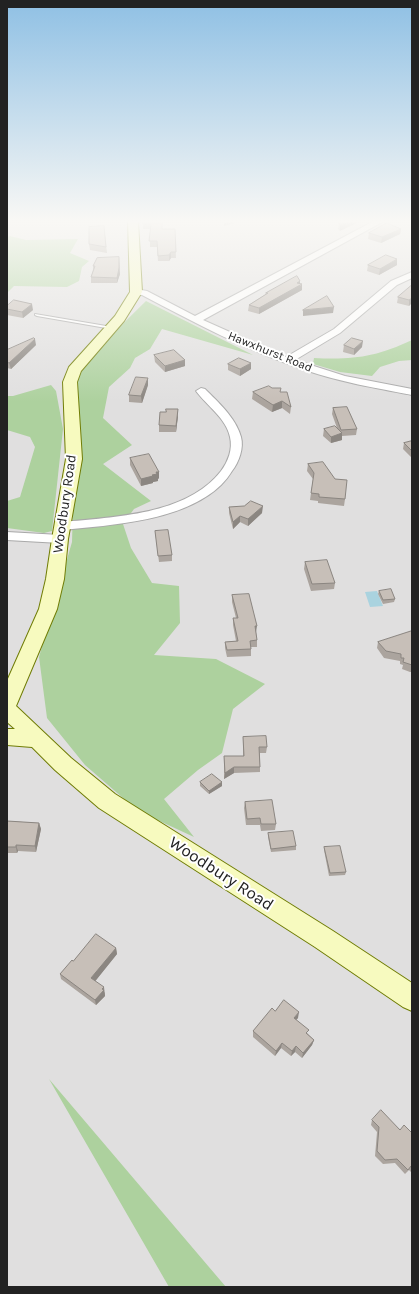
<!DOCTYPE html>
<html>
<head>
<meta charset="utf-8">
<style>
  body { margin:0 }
  #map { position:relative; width:419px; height:1294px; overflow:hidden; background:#f2efe9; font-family:Karla,sans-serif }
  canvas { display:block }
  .frame { position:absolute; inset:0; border:8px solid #222; pointer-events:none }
</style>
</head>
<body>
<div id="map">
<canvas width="419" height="1294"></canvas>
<div class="frame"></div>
</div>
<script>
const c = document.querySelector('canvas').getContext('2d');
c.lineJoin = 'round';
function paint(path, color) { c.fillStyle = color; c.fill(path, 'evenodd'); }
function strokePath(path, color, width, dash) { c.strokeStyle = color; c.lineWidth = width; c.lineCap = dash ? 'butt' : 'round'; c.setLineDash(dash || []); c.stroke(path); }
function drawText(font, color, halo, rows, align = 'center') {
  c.font = font + ' Karla,sans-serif'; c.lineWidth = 4; c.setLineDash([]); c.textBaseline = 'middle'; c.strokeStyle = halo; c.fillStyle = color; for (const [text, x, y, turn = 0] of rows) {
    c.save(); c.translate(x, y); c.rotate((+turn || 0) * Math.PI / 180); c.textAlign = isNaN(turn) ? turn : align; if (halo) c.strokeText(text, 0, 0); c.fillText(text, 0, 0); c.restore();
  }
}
paint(new Path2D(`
  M7,221h405v1066h-405z`), '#e0dfdf');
paint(new Path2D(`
  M10,236l16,4 52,-1 -8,14 19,8 -7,6 -3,14 -12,6 -53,-1 -7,7v-56z
  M146,301l107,54 -91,-26 -12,20 -15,9 -5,10 -21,19 -6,31 29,27 -29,19 48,37 -17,8 -11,15 8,24 21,35 27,3 1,37 -26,32 62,4 49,25 -32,25 -11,44 -24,17 -34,29 30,38 -56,-26 -53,-46 -38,-47 -8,-61 33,-115 5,-173z
  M412,340v20l-13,1 -19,6 -8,9 -32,-4 -27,-8 1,-6c39,2 62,-1 98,-18z
  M51,385l5,6 7,38 -11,102 -8,2 -37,-5v-27l13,-4 15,-50 -5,-10 -23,-7v-34h6z
  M49,1079l177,208h-57z`), '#add19e');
paint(new Path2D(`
  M377,591l6,15 -13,1 -5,-15z`), '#aad3df');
const lane = new Path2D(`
  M35,314l77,13 2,1 -2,1 -75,-13 -2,-1z`);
const street = new Path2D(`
  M374,221h10l-181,99 83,37 48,-28 57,-48 21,-9v6l-15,7 -57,48 -45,27 50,16 67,13v6c-36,-7 -72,-13 -107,-25 -57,-19 -110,-47 -163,-75l-9,-1 -1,-2 4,-3 11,2 48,25z
  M201,388l4,1c13,13 31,29 36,48 3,11 -2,25 -9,34 -3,5 -7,10 -11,14 -37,36 -109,40 -158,45l-4,-1 -2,-3 2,-3 4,-1c51,-5 124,-7 158,-51 7,-9 12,-22 9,-34 -4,-19 -23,-31 -34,-46z
  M7,532l53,3 4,1 2,3 -2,3 -4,1 -53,-3z`);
const secondary = new Path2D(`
  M128,221h10l4,71 -18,29 -43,50 -4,11 5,77 -14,80 -4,40 -7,30 -41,97 55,52 44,36 218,137 79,52v28l-9,-4 -88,-60 -216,-139 -44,-38 -23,-23 -25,-2v-16h8l-8,-7v-41l32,-72 7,-30 6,-40 14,-80 -3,-77 6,-15 46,-51 15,-24z`);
strokePath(lane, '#a9a9a9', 2);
strokePath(street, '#a9a9a9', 2);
strokePath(secondary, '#707d05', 2);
paint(lane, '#fff');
paint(street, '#fff');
paint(secondary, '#f7fabf');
paint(new Path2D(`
  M162,221v8h13l1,29h-5l-2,3h-11l-1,-14h-7v-18h-7v-5z
  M341,221l-1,10 -2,-2 1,-6z
  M104,226l3,27 -17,-3 -1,-6z
  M401,229l-1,5 -19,9 -13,-4 1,-6z
  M97,258l23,16 -3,9h-26v-6l2,-7v-4z
  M368,265h29l-18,10 -12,-4z
  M300,284l2,6 -43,24 -11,-3 1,-6 17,-11v-1z
  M412,285l-3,21 -12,-3 1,-6z
  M7,306l26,4 -10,8 -16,-3z
  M36,345l-25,24 -4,-1v-18z
  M344,345l18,2 -8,8 -11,-3z
  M154,355l31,5v6l-20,6 -10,-10z
  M228,364l23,5 -11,7 -12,-6z
  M148,378v7l-6,18 -13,-1v-7z
  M272,388l9,4 10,15 -1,7 -8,-6 -10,4 -20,-13 1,-7z
  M333,408l24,21 -1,6 -14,1v4l-11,3 -8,-7 1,-7 13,-1 -5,-14z
  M178,416l-2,16h-17v-7z
  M412,441v17l-9,-9 1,-6z
  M130,458l29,20 -1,1v2l-5,1v1l-12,3 -11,-21z
  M308,464l37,35 -1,7 -26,-3v-2l-8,-1 3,-21 -6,-8z
  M229,507l33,6 -14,13 -8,-4 -7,7 -4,-16z
  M155,531l17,24v6l-13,1z
  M305,562l30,21 -1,6 -23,2 -7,-22z
  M379,591l16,8 -1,3 -11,2 -5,-10z
  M232,595l24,37 1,8v7h-6v9l-24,1 -2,-9v-6l11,-1 -3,-16v-7h3l-4,-16z
  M412,631v41h-2l-8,-3 1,-4 -3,-1v-3l-16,-3 -7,-10 1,-6z
  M243,737l24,10 -1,6h-6v19l-26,1 -10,6v-23h19z
  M200,782h22v4l-13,8 -9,-8z
  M245,802l31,22 -1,6 -14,1 -1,-6h-14l-2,-17z
  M7,821l32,2 2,6 -5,23 -18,-1 -1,2h-10z
  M268,833l28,13v4l-25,2 -3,-15z
  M324,847l22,25 -1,3 -16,1 -5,-26z
  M116,948l1,6 -22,27 10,12v3l-9,9 -35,-26 -1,-5 13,-13z
  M275,1011l23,7 -2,2 12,14 6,6 -2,5 -10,13 -7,-6 -4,4 -10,-8 -6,8 -22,-19v-6z
  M372,1120l40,13v40l-3,-3 -4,4 -10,-11 -12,1 -8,-8 2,-24 -6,-7z`), '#aba49e');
paint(new Path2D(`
  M224,221h10v2l-10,3z
  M349,221h12l-21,10v-6z
  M401,229l-1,5 -19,9 1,-6z
  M171,252v6l-2,3v-6z
  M119,257l1,17 -3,9v-5z
  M397,259v6l-18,10 1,-6z
  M300,281v5l2,-2v6l-43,24v-6z
  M412,298v5l-3,3v-6z
  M32,304l1,6 -10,8 -1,-6z
  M334,307l-1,6 -30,3v-6z
  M35,339l1,6 -25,24 -2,-6z
  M363,341l-1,6 -8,8v-6z
  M185,360v6l-20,6v-6z
  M251,363v6l-11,7v-7z
  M148,378v7l-6,18 -1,-7z
  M282,401v7l-10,4 1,-7z
  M178,409v7l-2,16v-6z
  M342,433v7l-11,3v-6z
  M156,472h3v6l-1,1v2l-5,1v1l-12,3v-7l11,-4z
  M263,506l-1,7 -14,13v-7z
  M240,516v6l-7,7v-7z
  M255,626h2l-1,6 -2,1z
  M234,767v6l-10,6 1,-6z
  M222,782v4l-13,8v-3z
  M39,823l2,6 -5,23 -1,-6z
  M16,845l2,6 -1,2 -1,-6z
  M116,948l1,6 -24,30 -2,-6z
  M104,987l1,9 -9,9 -1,-5z
  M299,1012l-1,6 -5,5 1,-5z
  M314,1040l-2,5 -10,13 1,-5z
  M282,1043l-1,5 -6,8 1,-5z
  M296,1046l-1,6 -4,4 1,-5z`), '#8b8681');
const building = new Path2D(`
  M143,221h19v8h13l1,23h-5l-2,3 -11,1 -1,-15h-8l2,-17h-8z
  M341,221h8l-9,4 -1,-2z
  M387,223l14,6 -19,8 -13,-4z
  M104,226l2,21 -17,-3v-17z
  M386,255l11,4 -17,10 -12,-4z
  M119,257v11l-2,10 -26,-1 4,-11h-2l4,-8z
  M297,276l3,5 -3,2 5,1 -43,24 -10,-3 19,-12h-2z
  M412,285v13l-3,2 -11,-3z
  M327,296l7,11 -31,3z
  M14,300l18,4 -10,8 -15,-3v-3z
  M34,338l1,1 -26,24 -2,-1v-12z
  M352,338l11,3 -9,8 -10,-4z
  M174,350l11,10 -20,6 -11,-11z
  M239,358l12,5 -11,6 -12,-5z
  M136,377l12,1 -7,18 -12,-1z
  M269,386l3,2h9l-1,4h7l4,15 -9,-6 -9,4 -20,-13z
  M347,407l10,22 -16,1 -8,-22z
  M166,409h12l-2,17 -17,-1 1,-13h6z
  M335,426l7,7 -11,4 -7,-8z
  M412,441v10l-8,-8z
  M149,454l10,18h-3l1,2 -5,1 1,1 -12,3 -11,-21z
  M323,462l12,17 12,1 -2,19 -26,-2v-3l-8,-1 3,-20 -6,-9z
  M251,501l12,5 -15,13 -8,-3 -7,6 -4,-15 15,-1z
  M168,530l4,25 -14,1 -3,-25z
  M327,560l8,23 -23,1 -7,-22z
  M391,589l4,10 -12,1 -4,-9z
  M249,594l8,32h-2l2,14 -7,1 1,8 -24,1 -2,-8 13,-1 -5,-23h5l-6,-23z
  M412,631v34l-9,-3 1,-4h-3v-4l-15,-3 -8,-9z
  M266,736l1,11h-8l1,20h-26l-9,6 -1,-17h20l-1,-19z
  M212,774l10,8 -13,9 -9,-9z
  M272,800l4,24h-15l-1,-6 -13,1 -2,-17z
  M7,821l32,2 -4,23 -19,-1v2h-9z
  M293,831l3,15 -25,3 -3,-16z
  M340,846l6,26 -16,1 -6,-26z
  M96,934l20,14 -25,30 13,9 -2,2 2,1 -9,10 -35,-26 12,-14 1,1z
  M284,1000l15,12 -5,6 15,12 -3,3 8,7 -11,13 -7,-7 -4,5 -10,-8 -6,8 -23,-20 19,-23 3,3z
  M381,1110l19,20 4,-5 8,8v34l-1,-1 -3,4 -11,-11 -12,1 -8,-9 2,-24 -7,-7z`);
paint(building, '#c7bfb8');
strokePath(building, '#8b8681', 1);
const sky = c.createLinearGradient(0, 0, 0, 402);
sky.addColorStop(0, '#8fc0e4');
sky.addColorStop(0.55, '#f9f8f5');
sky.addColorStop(1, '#f9f8f500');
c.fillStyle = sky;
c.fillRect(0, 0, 419, 402);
drawText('12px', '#222', '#fff', [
  ["Hawxhurst Road",270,352,22]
]);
drawText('14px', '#222', '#fff', [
  ["Woodbury Road",65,504,-82]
]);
drawText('17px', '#222', '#fff', [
  ["Woodbury Road",221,874,33]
]);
</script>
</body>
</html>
